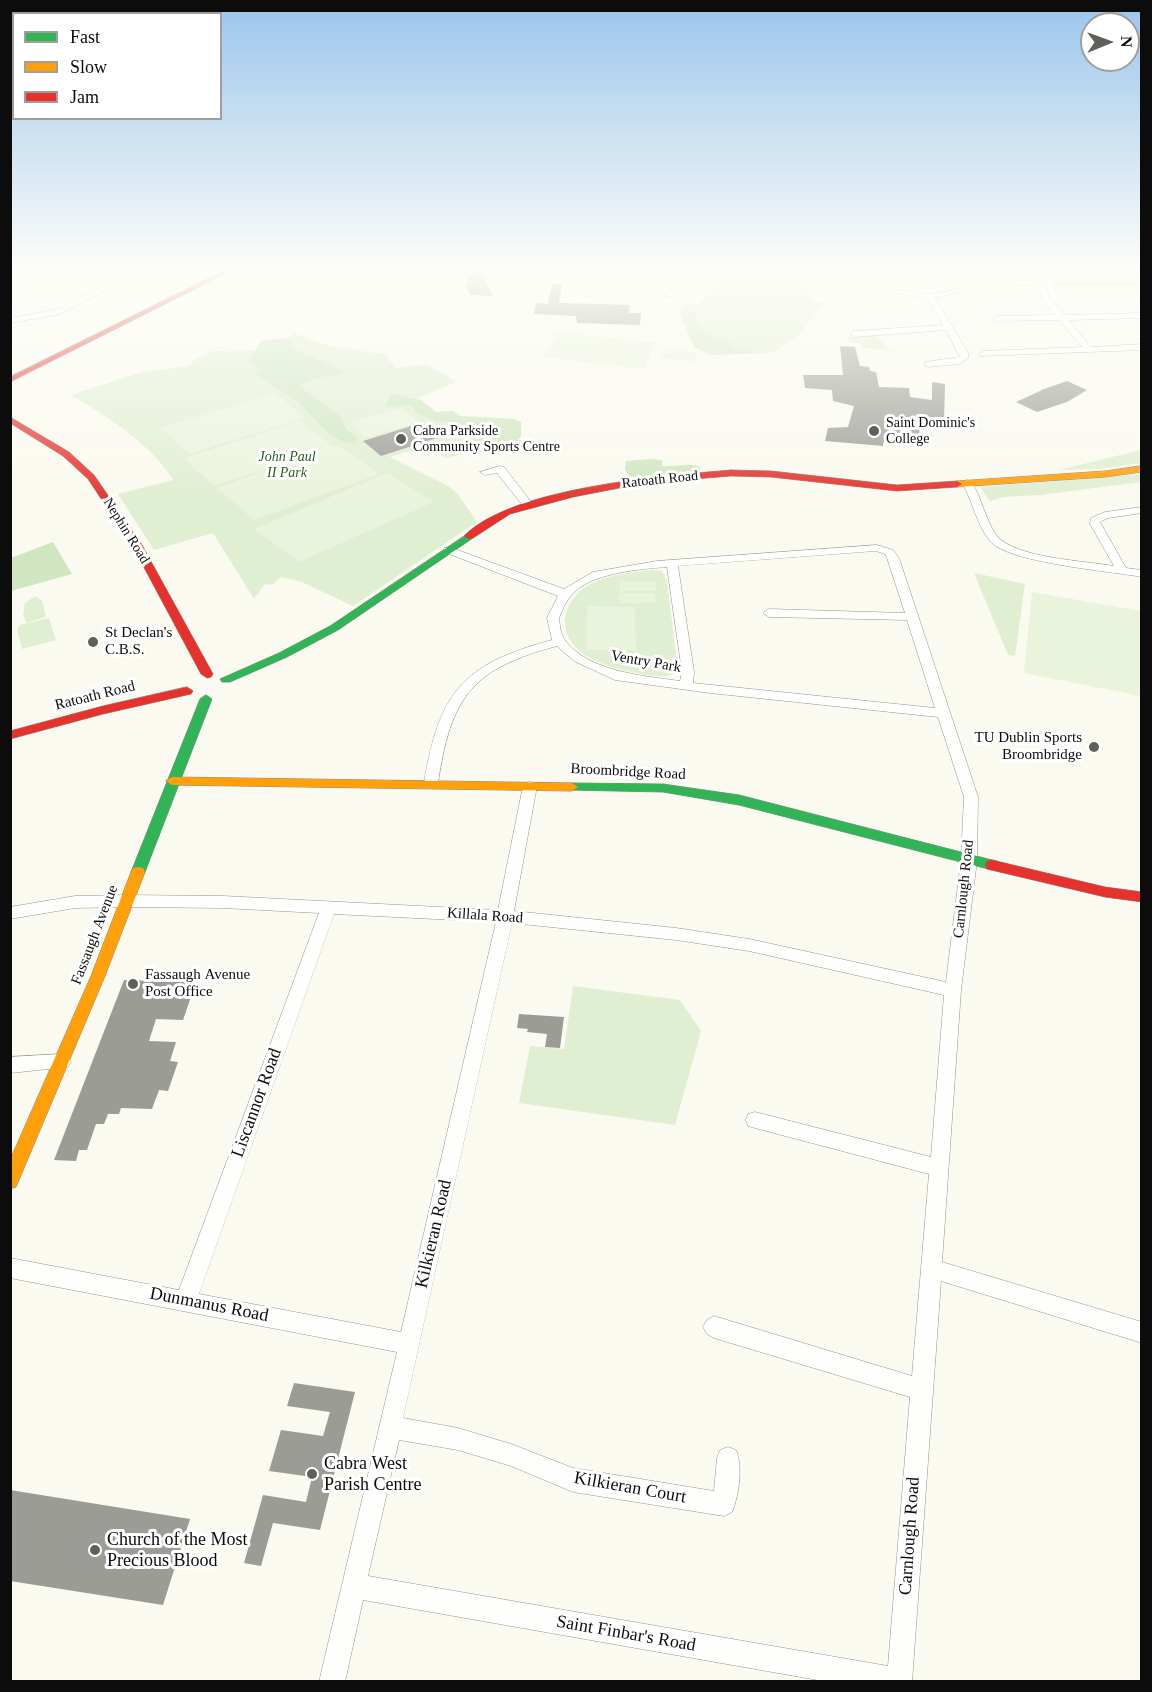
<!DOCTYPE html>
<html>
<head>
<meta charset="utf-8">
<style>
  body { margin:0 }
  #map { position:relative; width:1152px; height:1692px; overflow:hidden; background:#fafaf0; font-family:Georgia,serif }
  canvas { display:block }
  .frame { position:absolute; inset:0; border:12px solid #0c0c0c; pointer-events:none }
  .legend { position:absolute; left:12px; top:12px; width:210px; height:108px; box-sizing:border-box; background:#fff; border:2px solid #9e9e9e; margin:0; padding:8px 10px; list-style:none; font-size:18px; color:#0c0c0c }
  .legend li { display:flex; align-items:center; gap:12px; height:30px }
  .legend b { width:30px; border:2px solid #9e9e9e }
  .north { position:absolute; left:1080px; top:12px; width:60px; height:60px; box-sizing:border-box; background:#fff; border:2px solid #9e9e9e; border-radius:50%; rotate:89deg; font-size:16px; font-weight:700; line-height:24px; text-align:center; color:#0c0c0c }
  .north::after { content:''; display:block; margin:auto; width:21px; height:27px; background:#5f5f5c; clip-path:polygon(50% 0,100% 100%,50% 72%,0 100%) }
</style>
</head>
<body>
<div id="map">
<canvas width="1152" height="1692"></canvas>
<div class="frame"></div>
<ul class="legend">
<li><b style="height:8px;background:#30b455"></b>Fast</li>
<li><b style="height:8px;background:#ff9f0a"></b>Slow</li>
<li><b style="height:8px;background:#e5322d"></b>Jam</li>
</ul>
<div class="north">N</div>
</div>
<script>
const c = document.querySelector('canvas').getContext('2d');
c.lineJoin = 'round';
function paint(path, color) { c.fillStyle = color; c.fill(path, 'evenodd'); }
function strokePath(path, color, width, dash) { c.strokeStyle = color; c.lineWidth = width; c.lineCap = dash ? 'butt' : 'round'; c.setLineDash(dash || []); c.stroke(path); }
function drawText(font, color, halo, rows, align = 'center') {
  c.font = font + ' Georgia,serif'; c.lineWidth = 6; c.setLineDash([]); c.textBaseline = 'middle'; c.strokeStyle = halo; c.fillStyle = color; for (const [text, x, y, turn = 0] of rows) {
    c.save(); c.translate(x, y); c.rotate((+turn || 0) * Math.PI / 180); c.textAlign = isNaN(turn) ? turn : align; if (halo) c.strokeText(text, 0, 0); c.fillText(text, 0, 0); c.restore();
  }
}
paint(new Path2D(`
  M1047,269h94v16h-91z
  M737,270l63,10 16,22h11l-22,24 1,4 -35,23 -59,2 -18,-8 -14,-32 1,-6 5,-5 11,1z
  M294,333c29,14 59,17 91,21l11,14 31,-4 29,18 -43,18 12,14 53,6 31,23 -64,15 -9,-9 -15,-1 -31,9 58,29 9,7 20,29 -124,84 -51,-24 -21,-5 -9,8 -7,-1 -11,15 -41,-66 -59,17 -36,-56 55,-14c-22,-37 -66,-63 -102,-85l71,-23 47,-6 7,-8 19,-7 55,-1z
  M875,334l15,16 -28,-2 -1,-4 -11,-2 -3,-5z
  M1141,450v13l-41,6 -41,1z
  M1141,474v8l-101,13 -37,2 -13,4 -10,-14z
  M650,570l12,1 5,10 11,91c-11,7 -27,4 -40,1 -28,-5 -74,-17 -73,-53 1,-9 5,-19 11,-25 18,-19 50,-22 74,-25z
  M974,573l51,11 -10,72 -7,-1z
  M35,596l7,4 4,17 -20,6 -3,-9 2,-11z
  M49,618l7,22 -34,9 -5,-20 3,-4z
  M573,986l107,14 21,31 -26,94 -156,-22 11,-57 34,3z`), '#e0eed1');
paint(new Path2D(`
  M686,304l11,1 -6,6 8,4 -6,6 13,12 28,10v5h17l6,5 -45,2 -18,-8 -14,-32 1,-6z
  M277,339l15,1 -2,6 55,26 -34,8 -12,6 42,31 6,13 10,7 -3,6c-23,-1 -36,-21 -52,-37 -14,-13 -32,-21 -47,-33l6,-4 -13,-6 13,-22z
  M391,394l30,6 15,12 17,-1 8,5 54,3 6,3v15l-4,3c8,1 13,1 17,9l-23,4 -16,-3 -44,5 -17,-11 15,1 34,-7 -2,-5 -9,-3 -6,1 -5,-8 -27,-2 -21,-9 2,-4 -3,-3 -27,2z
  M650,459l12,1v6c13,1 27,-4 39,1l-2,4 -53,6h-17l-4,-8 1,-8z
  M53,542l19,32 -61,17v-33z`), '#cfe6c0');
paint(new Path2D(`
  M559,332l98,11 -13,26 -102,-12z
  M665,349l33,4 -5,9 -33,-4z
  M274,393l31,24 -116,37 -28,-26z
  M401,408l17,14 -52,16 -17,-15z
  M300,421l33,26 6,-2 40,29 -125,46 -37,-32 96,-35 -99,33 -30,-28z
  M387,473l47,29 -135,60 -45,-33z
  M620,581h35l1,10h-36z
  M1032,592l109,19v85l-117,-23z
  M619,593h36l1,10h-37z
  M587,606l48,1 1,43h-50z`), '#eaf3db');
paint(new Path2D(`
  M482,273l11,23 -23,-1 -5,-12h3l-1,-7z
  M552,284h10l-3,19 71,2 -1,8h12l-1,12 -63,-2 -1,-7 -42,-2 2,-11 12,1z
  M840,346l15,1 5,19 9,1 1,4 6,1 3,15 30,1 1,9 22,3v-18l13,2 -1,37 -23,-3 -3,25 -10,-1 1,-7 -24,-2 -2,13 -58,-5 3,-13 20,-1 6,-21 -21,-5 -1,-11 -27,-2 -2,-13h40z
  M1067,381l20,9 -20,12 -30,10 -21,-10 26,-12h-1z
  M421,423l19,14 -59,19 -18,-15z
  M124,980l62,2 6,3 1,6 -10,29 -27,-1 -7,22 27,1 -6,19 8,1 -10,29 -9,-1 -7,19 -31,-1 -2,6h-11l-4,10h-8l-9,26h-8l-3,11 -22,-1z
  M519,1014l45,3 -4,31 -15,-1 2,-13 -20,-2 1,-3 -11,-1z
  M294,1383l61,9 -35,138 -47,-7 -12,43 -17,-3 19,-68 43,7 6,-25 -43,-6 12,-41 42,6 7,-24 -43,-6z
  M10,1490l180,29 -27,86 -153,-24z`), '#9c9c96');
const street = new Path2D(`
  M66,269h10l-4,2z
  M140,269h10l-90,45 -50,9v-5l45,-8z
  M569,269h17l30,7 -4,2z
  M693,269h9l-29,27h-6v-4z
  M750,269h19l153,25 19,-1 41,-11 55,-1 -3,-12h8l8,30 14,16 78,-2v5l-74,2 23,27 51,-3v6l-162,6 -1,-2 4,-3 99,-4 -23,-27 -64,1v-4l3,-1 57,-1 -13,-16 -4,-14 -56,1 -47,12 33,55v5l-9,6 -31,3 -3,-1v-4l35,-5 -14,-27 -92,7 -4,-3 4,-3 89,-6 -16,-27z
  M888,269h8l1,4 -7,2z
  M1055,285h87v4h-87z
  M500,466l4,1 28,36v4h-8l-27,-34 -12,2 -5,-3z
  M967,480l4,1c11,17 14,39 26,55 18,22 89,25 117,30l-24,-42 1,-6 14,-6 37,-5v6l-34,5 -8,4 26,46 16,2v7c-32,-6 -134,-14 -152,-36 -14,-17 -17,-40 -28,-58z
  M877,545l16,5 6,8 79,239 -1,63 -16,130 -19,272 200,60v21l-201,-62 -29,401h-83l-466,-82 -18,82h-26l78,-330 -387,-74v-20l169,32 140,-377 -96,-5 -98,-1 -50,1 -65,11v-12l65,-11 50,-1 98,1 275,14 25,-124 7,-5 7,5 -23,125 162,17 73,11 197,43 15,-122 3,-63 -26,-80 -228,-24 -95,-13 -41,-19 -17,-15c-86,23 -106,51 -119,137l-7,5 -7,-5c15,-90 38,-119 128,-143l-5,-22 11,-22 -114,-44v-4h8l112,41 29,-17 64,-11zM876,551l9,3 2,4 18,55 -136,-4 -6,4 6,4 138,3 28,88 -242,-25 1,-11 -16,-106zM667,567l15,105 -2,9c-35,-5 -92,-9 -115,-41 -5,-6 -5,-15 -6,-22 3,-7 6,-15 11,-21 17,-24 70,-28 97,-30zM334,914l162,8 -95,410 -202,-38zM512,923l164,17 73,11 195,44 -13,162 -176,-45 -7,2 -2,6 2,6 7,2 174,46 -17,202 -198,-60 -7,4 -4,7 4,7 7,4 196,59 -22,269 -520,-90 31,-136 59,10 53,16 62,26 151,24 8,-4c7,-16 11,-46 4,-62l-8,-3 -8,3 -3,8 -3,33 -141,-23 -62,-24 -53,-16 -55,-10z
  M62,1054l6,3 3,5 -3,5 -58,6v-16z`);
const fast = new Path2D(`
  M469,533l5,3 -1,2 -135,92 -51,27 -57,25h-8l-2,-3 59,-26 51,-27z
  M206,695l6,4 -67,173 -2,4h-10l-2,-4 69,-173z
  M572,783l91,1 76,11 253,65 5,1 2,4 -2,4 -5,1 -253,-65 -76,-13 -96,-2 -1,-3 1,-3z`);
const slow = new Path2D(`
  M1142,466v6l-37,5 -148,10 -5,-3 5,-3 148,-10z
  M172,777l400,6 6,4 -6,4 -400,-6 -6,-4z
  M138,867l5,1 2,4 -40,104 -89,211 -6,2v-29l81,-184 40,-104 2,-4z`);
const jam = new Path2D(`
  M227,269h8l-225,113v-5z
  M10,417l59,35 25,23 48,70 71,129 -2,3 -4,1 -6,-4 -69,-129 -44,-66 -25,-23 -53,-33z
  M731,470l40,1 126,14 60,-4 5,3 -5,3 -60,4 -126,-14 -40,-1 -86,7 -72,14 -63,17 -37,24 -4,1 -5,-3c49,-49 199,-60 267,-66z
  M187,687l6,4 -2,3 -88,20 -93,25v-8l93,-25z
  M992,860l113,27 37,5v10l-37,-5 -118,-28 -2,-4 2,-4z`);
strokePath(street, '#93938f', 1);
strokePath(fast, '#8a8a85', 1);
strokePath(slow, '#8a8a85', 1);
strokePath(jam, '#8a8a85', 1);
paint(street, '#fefefd');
paint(fast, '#30b455');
paint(slow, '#ff9f0a');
paint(jam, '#e5322d');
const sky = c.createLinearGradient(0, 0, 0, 506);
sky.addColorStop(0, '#9bc5ec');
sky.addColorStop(0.53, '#fdfdf8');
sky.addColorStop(1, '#fdfdf800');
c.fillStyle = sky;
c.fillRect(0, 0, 1152, 506);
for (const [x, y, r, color] of [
  [874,431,6,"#5f5f5c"],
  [401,439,6,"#5f5f5c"],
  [93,642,6,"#5f5f5c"],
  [1094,747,6,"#5f5f5c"],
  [133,984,6,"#5f5f5c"],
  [312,1474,6,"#5f5f5c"],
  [95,1550,6,"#5f5f5c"]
]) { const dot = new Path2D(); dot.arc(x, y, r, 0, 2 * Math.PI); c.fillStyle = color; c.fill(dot); strokePath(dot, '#fff', 2); }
drawText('14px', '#0c0c0c', '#fff', [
  ["Saint Dominic's",886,423],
  ["College",886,439],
  ["Cabra Parkside",413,431],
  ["Community Sports Centre",413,447]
], 'left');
drawText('italic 14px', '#265f21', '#fff', [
  ["John Paul",287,457],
  ["II Park",287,473]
]);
drawText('14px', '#0c0c0c', '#fff', [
  ["Ratoath Road",660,480,-6],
  ["Nephin Road",126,531,58]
]);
drawText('15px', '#0c0c0c', '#fff', [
  ["St Declan's",105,633],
  ["C.B.S.",105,650],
  ["TU Dublin Sports",1082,738,"right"],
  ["Broombridge",1082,755,"right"],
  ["Fassaugh Avenue",145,975],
  ["Post Office",145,992]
], 'left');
drawText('15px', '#0c0c0c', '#fff', [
  ["Ventry Park",646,662,10],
  ["Ratoath Road",95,696,-14],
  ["Broombridge Road",628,772,3],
  ["Carnlough Road",964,889,-84],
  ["Killala Road",485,916,4],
  ["Fassaugh Avenue",95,935,-69]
]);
drawText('18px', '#0c0c0c', '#fff', [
  ["Liscannor Road",257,1103,-70],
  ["Kilkieran Road",434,1234,-77],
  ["Dunmanus Road",209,1305,11],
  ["Kilkieran Court",630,1488,10],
  ["Carnlough Road",910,1536,-86],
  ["Saint Finbar's Road",626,1634,10]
]);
drawText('18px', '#0c0c0c', '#fff', [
  ["Cabra West",324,1464],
  ["Parish Centre",324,1485],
  ["Church of the Most",107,1540],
  ["Precious Blood",107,1561]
], 'left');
</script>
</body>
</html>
